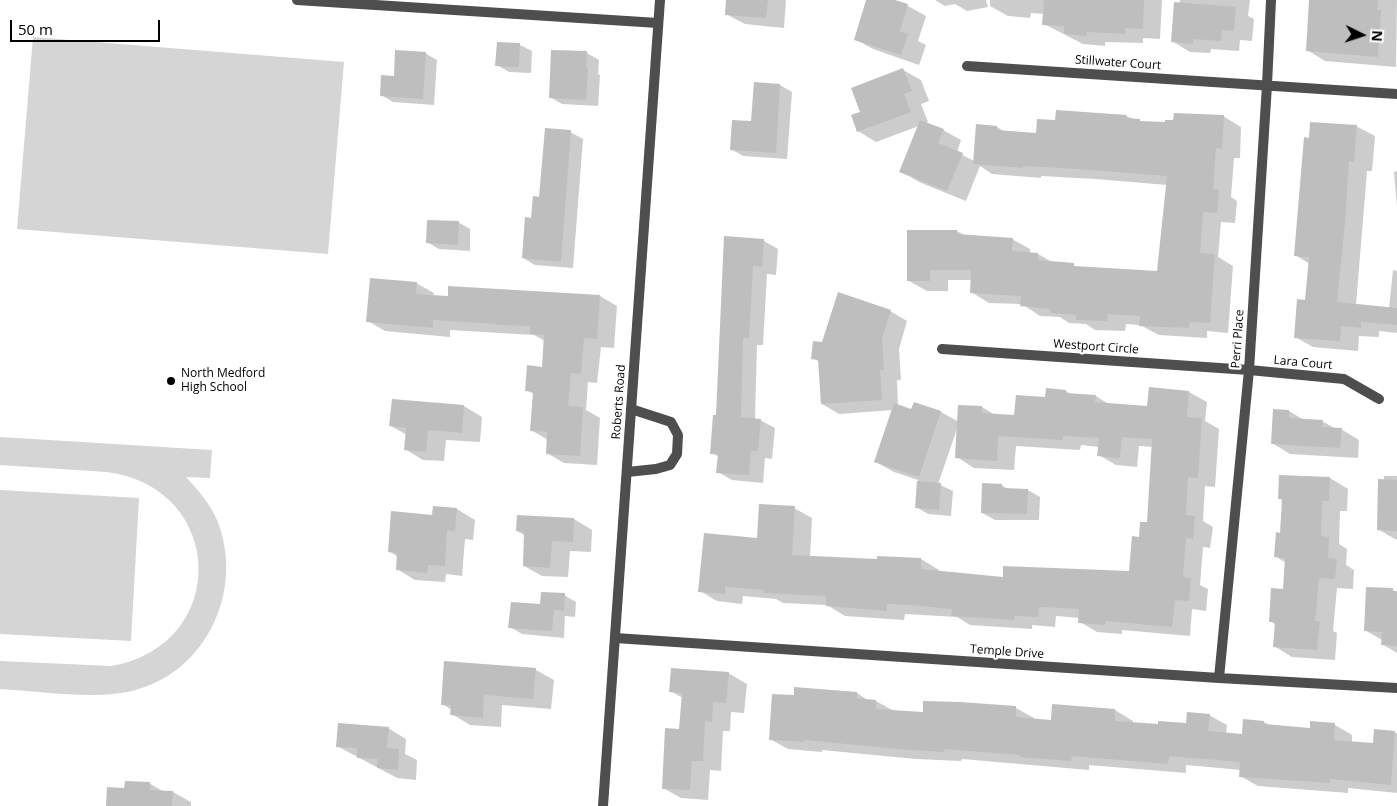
<!DOCTYPE html>
<html>
<head>
<meta charset="utf-8">
<style>
  body { margin:0 }
  #map { position:relative; width:1397px; height:806px; overflow:hidden; background:#fff; font-family:"Open Sans",sans-serif }
  canvas { display:block }
  .north { position:absolute; left:1337px; top:10px; width:50px; height:50px; -webkit-text-stroke:4px #fff; paint-order:stroke; rotate:94deg; font-size:14px; font-weight:700; line-height:20px; text-align:center; color:#000 }
  .north::after { content:''; display:block; margin:auto; width:18px; height:22px; background:#000; clip-path:polygon(50% 0,100% 100%,50% 72%,0 100%) }
  .scale { position:absolute; left:10px; top:20px; width:150px; height:22px; box-sizing:border-box; border:2px solid #000; border-top:0; padding-left:6px; font-size:15px; line-height:18px; white-space:nowrap; color:#000; -webkit-text-stroke:4px #fff; paint-order:stroke }
</style>
</head>
<body>
<div id="map">
<canvas width="1397" height="806"></canvas>
<div class="north">N</div>
<div class="scale">50 m</div>
</div>
<script>
const c = document.querySelector('canvas').getContext('2d');
c.lineJoin = 'round';
function paint(path, color) { c.fillStyle = color; c.fill(path, 'evenodd'); }
function strokePath(path, color, width, dash) { c.strokeStyle = color; c.lineWidth = width; c.lineCap = dash ? 'butt' : 'round'; c.setLineDash(dash || []); c.stroke(path); }
function drawText(font, color, halo, rows, align = 'center') {
  c.font = font + ' "Open Sans",sans-serif'; c.lineWidth = 4.5; c.setLineDash([]); c.textBaseline = 'middle'; c.strokeStyle = halo; c.fillStyle = color; for (const [text, x, y, turn = 0] of rows) {
    c.save(); c.translate(x, y); c.rotate((+turn || 0) * Math.PI / 180); c.textAlign = isNaN(turn) ? turn : align; if (halo) c.strokeText(text, 0, 0); c.fillText(text, 0, 0); c.restore();
  }
}
paint(new Path2D(`
  M33,37l311,25 -16,192 -311,-25z
  M0,437l212,13 -2,28 -24,-1c12,13 24,27 31,43 28,69 -10,153 -85,171 -37,9 -93,0 -132,-2v-28l111,5c119,-20 116,-178 -4,-194l-107,-7z
  M0,490l139,8 -8,143 -131,-7z`), '#d5d5d5');
paint(new Path2D(`
  M727,0h59l-2,28 -39,-4 -19,-10z
  M868,0h23l17,6 18,10 -8,25 8,4 -7,20 -46,-16 -18,-10z
  M935,0h51l2,7 -21,4 -12,-7 -10,2z
  M990,0h172l-2,39 -17,-1v5l-38,-1v4l-22,-2 -39,-20 1,-10 -14,-1 -1,5 -22,-2 -18,-10z
  M1180,0h70l-2,16 6,3 -2,22 -12,-1 -1,11 -28,-2 -1,4 -20,-1 -18,-11z
  M1319,0h78l-1,67 -71,-6 -18,-11z
  M520,45l12,6 -1,22 -22,-1 -12,-7z
  M425,53l12,7 -3,45 -41,-3 -12,-7 14,-18z
  M587,53l12,7 -1,14 2,1 -2,31 -36,-2 -12,-7z
  M903,70l18,10 8,21 -8,3 7,18 -2,1 17,7 18,10 -4,12 17,9 23,-34 8,5 32,3 20,-14 69,-5 18,7 22,1 57,-8 18,11 -1,31h-6l-3,39 6,4 -2,22 -14,-1 -3,35 15,9 -5,67 -21,-2v7l-48,-3 -19,-10 -14,-1 -1,7 -30,-1 -9,-6 -17,-1 -9,-6 -20,-1 -18,-12 -33,-1 -18,-11 1,-12h-24v11h-21l-18,-10v-50h48l9,5 46,3 18,10v4l8,1 16,9 19,2 5,3 81,4 8,-87 -72,-6 -54,-3v2l-49,-4 -12,-8 -14,35 -47,-19 -18,-11 18,-45 -43,16 -18,-11 4,-18z
  M780,85l12,7 -5,67 -44,-3 -12,-7z
  M1356,126l19,10 -3,35h-5l-11,134 33,3 4,-38 4,1v62l-18,-2v6l-20,-1 -1,15 -45,-4 -18,-10 11,-36 4,-37 -15,-9 15,-116z
  M570,132l13,7 -10,129 -38,-3 -12,-7 10,-39 7,-21z
  M1397,171v36l-3,-35z
  M458,222l12,7v22l-31,-2 -12,-7z
  M726,237l38,4 14,8 -2,26 -9,-1 -4,71h-6l-2,74 5,1 15,8 -3,31 -7,-1 -2,25 -31,-3 -14,-8 1,-15 -7,-4 5,-37z
  M416,283l18,10 -1,3h167l17,10 -3,42 -13,-1 -4,36 -9,-1 -2,28 14,8 -3,47 -33,-2 -17,-10 1,-13 -17,-10 3,-36 -8,-4 17,-22 2,-27 -11,-6 -84,-5v7l-65,-6 -17,-10z
  M890,311l17,10 -8,28 2,31h-4l1,26 14,4 2,-7 27,9 18,10 23,-15 13,8 21,1 31,-18 19,-7 6,4 24,1 14,9 38,3 2,-19 39,3 18,10 -2,19 14,8 -4,58 -10,-1 -2,35 10,6 -3,21 -7,-1 -3,38 8,4 -2,22 -14,-2 -2,27 -68,-6v4l-25,-2 -17,-10v-4l-24,-2 -1,11 -23,-2v4l-62,-4 -13,-8 -52,-3 -1,6 -59,-4 -18,-11 -44,-2 -7,-4 -33,-3 -1,8 -25,-3 -17,-10 94,-83 18,10 -2,39 68,4 43,-2 18,11 -1,2 66,6 127,-5 9,-35 8,-15 5,-76 -14,-1 -2,21 -21,-2 -17,-10v-8l-18,-2 -1,5 -64,-4 -2,24 -40,-2 -17,-11 1,-31 -20,58 15,7 -2,25 -23,-2 -12,-7 2,-27 -24,-8 -18,-10 17,-52 -54,4 -17,-10 -2,-42 -7,-4 9,-15z
  M464,406l18,11 -2,25 -34,-2 -2,21 -21,-1 -18,-11 2,-14 -16,-9z
  M1289,411l15,9 18,1 14,8h5l18,11 -1,18 -68,-4 -18,-11z
  M1384,476h13v64l-18,-10z
  M1330,478l18,11 -1,22h-7l-1,33 8,5 -1,16 8,5 -1,19 -16,-1 -4,43 4,2 -2,27 -43,-3 -18,-11 2,-21 -6,-4 14,-31 2,-27 -11,-7 7,-22 1,-33 -4,-3z
  M1001,485l9,5h18l12,7 -1,23h-44l-13,-7z
  M457,509l18,11 -2,20 -8,-1 -3,37 -16,-2 -1,8 -30,-2 -18,-11 1,-12 -9,-6 45,-35z
  M518,516l56,3 18,11 -1,22 -21,-1 -2,26 -26,-1 -18,-10 2,-30 -9,-5z
  M1393,590l4,2v61l-15,-9v-4l-17,-10z
  M564,595l12,7 -1,15 -10,-1 -1,22 -42,-4 -12,-7 32,-22z
  M536,670l18,10 -3,29 -49,-4 -1,22 -31,-2 -18,-11v-4l-10,-6z
  M728,673l19,11 -3,29 -13,-1 -1,19h-7l-2,40 -11,-1 -2,30 -27,-2 -18,-10 18,-58 2,-32 -13,-7z
  M857,693l12,8h7l18,10 30,2v-11l92,6 18,10v2l18,1 63,-11 18,11v3l54,1 22,-10 18,10 -1,9 18,1 20,-13 7,4 40,3 24,-4 17,10v8l22,2 1,-14 22,2v60l-49,-5v5l-90,-7 -18,-10 1,-6 -55,-5v8l-97,-8v5l-127,-11 -1,2 -45,-2 -94,-9v2l-34,-3 -18,-10 25,-43z
  M388,728l18,11 -1,15 12,6 -1,20 -19,-2 -60,-32z
  M149,783l15,9h9l18,10v4h-83l17,-17z`), '#0003');
paint(new Path2D(`
  M726,0h42l-2,18 -41,-3z
  M866,0h29l13,4 -8,27 8,3 -7,21 -47,-15z
  M1044,0h100l-1,29 -18,-1v6l-38,-2v4l-23,-2v-8l-22,-1z
  M1309,0h69l-1,10h4l-3,47 -72,-6z
  M1174,2l62,5 -2,24 -12,-1 -1,11 -28,-2v5l-22,-2z
  M497,42l23,1 -1,24 -24,-1z
  M395,50l31,2 -3,47 -43,-3 1,-21 13,1z
  M551,50l36,1 -1,16h2l-2,33 -37,-2z
  M903,68l9,23 -8,3 7,18 -54,20 -6,-17 9,-3 -9,-24z
  M754,82l26,2 -4,69 -46,-3 2,-30 19,1z
  M1056,110l71,5 -1,3 14,1v2l25,1v-2h8l1,-7 50,2 -2,34 -6,-1 -3,41h6l-2,24 -14,-1 -3,41 15,1 -5,69 -20,-1 -1,6 -50,-2 1,-10 -32,-2 -1,7 -31,-1v-5l-26,-2v-4l-30,-3 1,-10 -51,-3 1,-23h-41v11h-23v-51h50v4l56,4 -1,13 26,2v7l36,3v3l83,5 10,-95 -91,-7 -53,-3v2l-50,-4 3,-40 21,2v4l39,3 1,-14 18,1z
  M920,120l24,9 -6,14 25,10 -16,38 -48,-19z
  M1310,122l47,3 -3,37 -5,-1 -4,63 -8,78 60,6v17l-36,-3v6l-20,-2 -1,15 -46,-3 3,-39 8,1 4,-43 -15,-1 10,-119 5,1z
  M545,128l26,2 -10,132 -39,-4 3,-41 6,1 2,-22 6,1z
  M427,220l32,1 -1,24 -32,-2z
  M724,236l40,3 -2,28 -9,-1 -4,72h-6l-2,79 20,2 -3,32h-7l-2,24 -33,-2 2,-19h-8l3,-39h3z
  M370,278l47,4 -1,12 32,2v-10l152,9 -3,44 -13,-1 -3,36 -10,-1 -3,33 15,1 -3,49 -34,-2 1,-22 -17,-1 3,-39 -8,-1 2,-26 15,2 2,-32 -14,-1v-8l-33,-1v-1l-64,-4v8l-67,-6z
  M838,292l53,18 -9,28 2,32h-4l2,30 -61,4 -3,-44 -7,-1 2,-18 9,1z
  M1149,387l40,4 -2,26 15,1 -4,60 -10,-1 -2,38 9,1 -2,23 -7,-1 -3,39 8,1 -2,23 -14,-1 -3,27 -67,-6v4l-27,-2 1,-14 -40,-2 -1,10 -23,-1 -1,4 -63,-4 1,-7 -42,-4 -23,-1v7l-61,-5v-10l-62,-3v-3l-39,-3v7l-27,-2 6,-59 53,5 2,-34 36,2 -3,49 85,4v-3l44,2v11l82,8v-11l126,5 3,-35 7,1 1,-15h7l5,-83 -30,-2 -2,21 -23,-2 2,-18 -36,-2v4l-65,-4 -1,25 -42,-3 3,-53 24,1v7l32,2 2,-20 29,2 1,-9 20,2v3l30,2 -1,7 52,4z
  M392,399l72,6 -2,28 -34,-3 -2,22 -22,-2 2,-22 -17,-2z
  M914,402l27,9 -22,66 -45,-15 20,-59 17,6z
  M1273,409l16,1v8l34,2 -1,7 20,1 -2,20 -69,-4z
  M1279,475l51,2 -1,24h-7l-1,35 8,1 -1,21 9,1 -2,20 -16,-1 -4,43h5l-3,29 -44,-3 2,-25h-6l2,-34 12,1 2,-31 -11,-1 2,-25 4,1 2,-34h-4z
  M1378,479l19,1v51l-20,-1z
  M917,481l24,2 -2,27 -24,-2z
  M982,483l20,1v4l26,1 -1,25 -46,-1z
  M433,506l24,2 -2,23 -8,-1 -2,36 -17,-1 -1,8 -31,-3 1,-17 -9,-1 3,-41 41,4z
  M517,515l57,3 -1,24 -21,-1 -2,27 -27,-2 1,-34 -8,-1z
  M1366,587l27,1v3h4v55l-16,-1 1,-13 -18,-1z
  M541,592l24,1 -1,18 -10,-1 -2,21 -44,-3 3,-26 29,2z
  M444,661l92,7 -3,31 -49,-4 -1,23 -33,-3 1,-10h-10z
  M671,668l58,4 -3,31 -13,-1 -1,20 -7,-1 -2,40h-11l-2,29 -28,-1 3,-61 14,1 3,-36 -13,-1z
  M794,687l63,5v6l19,2v9l47,3v-11l37,1 56,4v11l35,3 1,-16 63,5v12l43,3v-3l28,2 1,-11 23,2 -2,17 34,3 1,-15 21,2v3l46,4v-7l25,2 -1,17 39,3 1,-14 21,2 -4,54 -61,-6v4l-91,-6 1,-15 -71,-6 -1,8 -96,-8 -1,5 -51,-4v-2l-76,-6v3l-46,-3 -93,-9 -1,2 -35,-2 3,-46 22,1z
  M338,723l51,4 -2,21 12,1 -1,21 -21,-2 1,-9 -21,-1v-10l-21,-1z
  M125,781l25,1v8l23,1 -1,15h-66l1,-19 17,1z`), '#bebebe');
strokePath(new Path2D(`
  M297,0l361,23
  M967,66l430,28
  M942,349l307,21 95,9 35,20
  M627,472l29,-3 14,-4 7,-11 1,-19 -7,-13 -40,-13
  M615,638l604,40 178,10
  M1219,678l30,-308 18,-285 4,-85`), '#4e4e4e', 10);
strokePath(new Path2D(`
  M603,806l57,-806`), '#4e4e4e', 10);
for (const [x, y, r, color] of [
  [171,381,5,"#000"]
]) { const dot = new Path2D(); dot.arc(x, y, r, 0, 2 * Math.PI); c.fillStyle = color; c.fill(dot); strokePath(dot, '#fff', 2); }
drawText('12px', '#000', '#fff', [
  ["Stillwater Court",1118,63,4],
  ["Perri Place",1238,339,-86],
  ["Westport Circle",1096,347,4],
  ["Lara Court",1303,363,5],
  ["Roberts Road",619,402,-86],
  ["Temple Drive",1007,652,4]
]);
drawText('12px', '#000', '#fff', [
  ["North Medford",181,374],
  ["High School",181,388]
], 'left');
</script>
</body>
</html>
